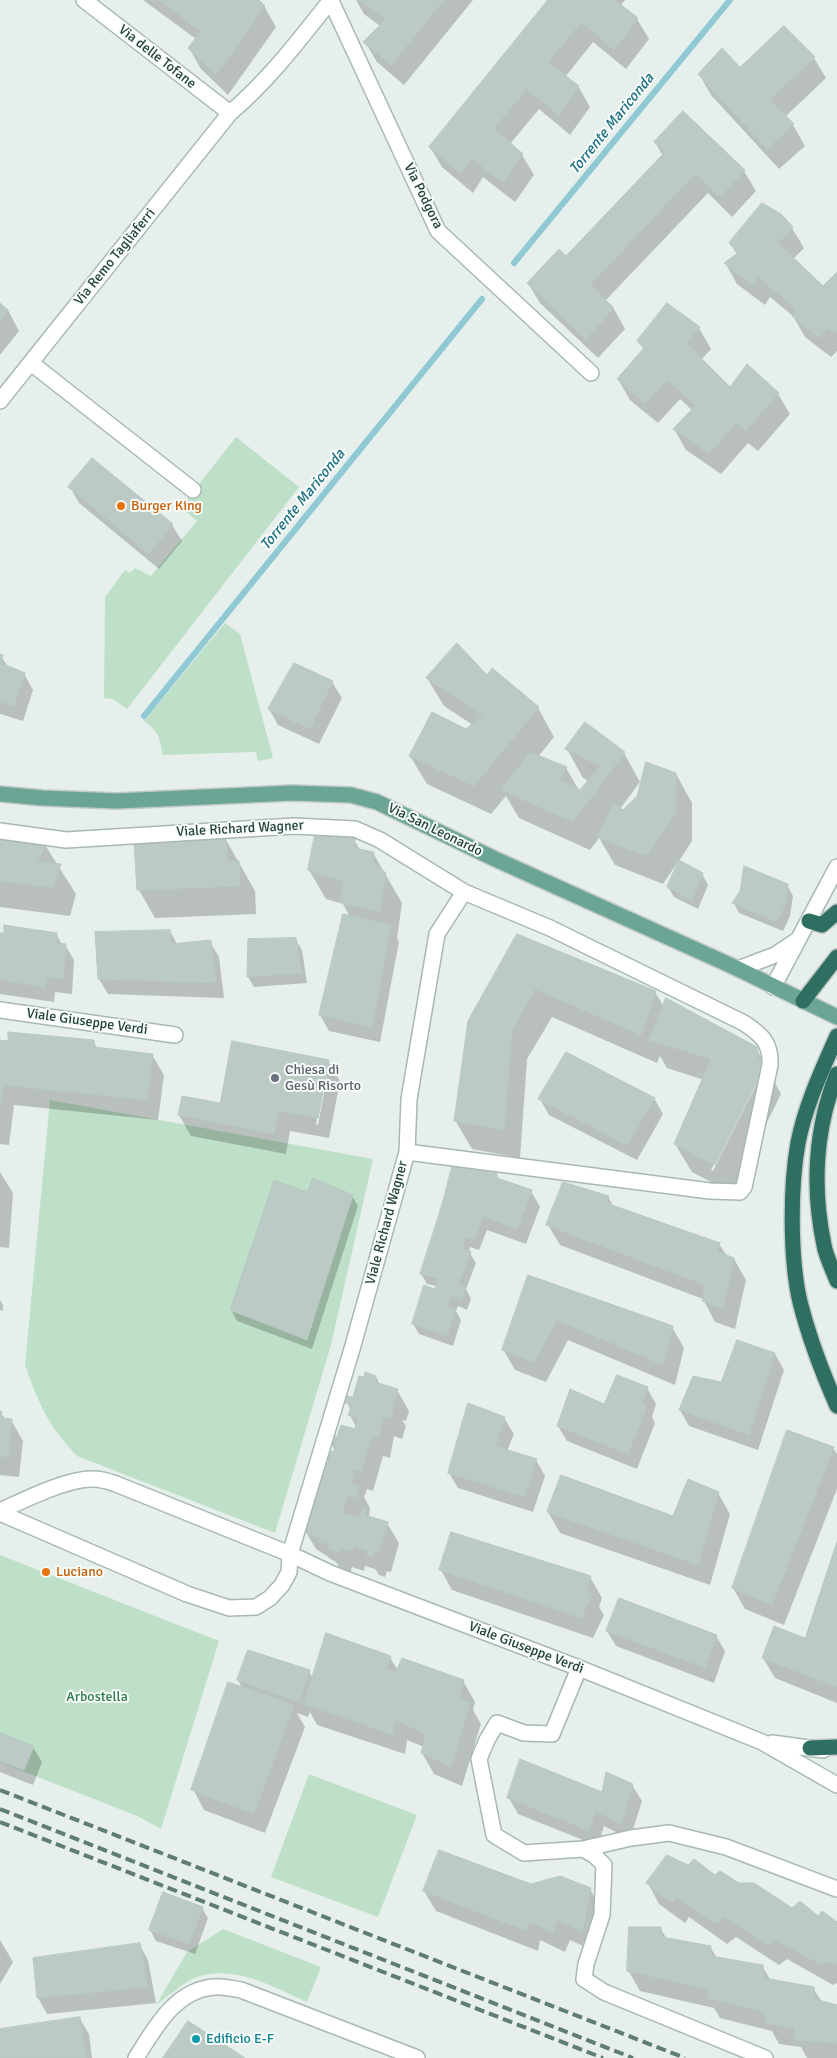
<!DOCTYPE html>
<html>
<head>
<meta charset="utf-8">
<style>
  body { margin:0 }
  canvas { display:block; background:#e6efeb }
</style>
</head>
<body>
<canvas width="837" height="2058"></canvas>
<script>
const c = document.querySelector('canvas').getContext('2d');
c.lineJoin = 'round';
function paint(path, color) { c.fillStyle = color; c.fill(path, 'evenodd'); }
function strokePath(path, color, width, dash) { c.strokeStyle = color; c.lineWidth = width; c.lineCap = dash ? 'butt' : 'round'; c.setLineDash(dash || []); c.stroke(path); }
function drawText(font, color, halo, rows, align = 'center') {
  c.font = font + ' Signika,sans-serif'; c.lineWidth = 4; c.setLineDash([]); c.textBaseline = 'middle'; c.strokeStyle = halo; c.fillStyle = color; for (const [text, x, y, turn = 0] of rows) {
    c.save(); c.translate(x, y); c.rotate((+turn || 0) * Math.PI / 180); c.textAlign = isNaN(turn) ? turn : align; if (halo) c.strokeText(text, 0, 0); c.fillText(text, 0, 0); c.restore();
  }
}
paint(new Path2D(`
  M236,437l63,50 -172,222 -14,-10 -9,-1 1,-101 20,-27 5,3 5,-5 16,8 46,-55 -16,-14z
  M225,623l15,11 33,124 -15,3 -2,-9 -94,3c0,-15 -5,-25 -18,-34z
  M50,1100l323,59 -42,186 -56,188 -198,-77c-28,-29 -39,-53 -52,-91z
  M0,1555l219,86 -58,188 -24,-13 -137,-54z
  M309,1774l108,41 -39,102 -107,-40z
  M223,1929l98,38 -14,35c-34,-15 -71,-38 -110,-25 -10,3 -31,21 -41,28l31,-53z`), '#bfe0c8');
paint(new Path2D(`
  M143,0h114l7,6 12,21 -48,68 -27,-26 -12,-21 7,-9z
  M356,0h117l-69,85 -27,-23 -12,-20 15,-16 -16,-12z
  M550,0h75l-5,6 17,13 12,20 -23,30 -33,-27 -27,34 12,10 12,21 -20,28 -31,-26 -29,35 12,11 12,20 -19,27 -32,-25 -10,16 -31,-26 -12,-20z
  M814,58l12,20 -41,39 8,8 12,21 -26,23 -68,-74 -12,-21z
  M683,113l61,58 12,20 -24,26 -24,-24 -103,108 9,8 11,20 -27,29 -58,-55 -12,-20 38,-25 97,-102 -8,-14z
  M792,228l12,20 -11,11 30,29 14,-14v77l-6,6 -26,-20 -12,-21 -23,-19 -5,8 -28,-21 -11,-20 11,-9 -6,-11z
  M0,304l8,6 11,21 -19,24z
  M667,305l32,23 12,21 -10,11 29,29 17,-23 31,28 12,20 -32,37 -10,-8 -27,31 -35,-24 -12,-21 18,-19 -12,-11 -22,24 -28,-23 -12,-21 26,-29 -5,-9z
  M92,460l80,65 10,16 -23,28 -80,-66 -9,-16z
  M0,655l9,13 15,6 9,16 -10,31 -23,-7z
  M294,664l38,18 10,16 -23,46 -41,-19 -9,-16z
  M487,677l51,31 16,29 -16,20 28,11 14,24 9,-11 -6,-3 -16,-29 57,4 16,29 -20,27 3,2 53,-37 16,29v38l-13,20 23,13 6,11 -10,24 -24,-12 -6,-10 11,-23 -2,-1 -14,21 -48,-19 -16,-27 -9,12 -71,-32 -13,-22 -15,18 -64,-30 -17,-28 56,-25 7,-6 -29,-19 -17,-28z
  M0,838l45,7 31,49 -6,22 -70,-9z
  M225,838l30,53 1,23 -101,4 -16,-28z
  M354,840l6,10 13,3 29,50 -5,35 2,4 -19,100 -51,-11 -9,-16 30,-98 -7,-13 -17,-5 -17,-29z
  M787,885l6,11 -3,20 -7,15 -44,-18 -5,-10z
  M170,931l7,13 33,-2 9,15 5,41 -116,-4 -9,-15z
  M0,934h56l6,11h3l9,15 -2,34 -17,-2 -1,10 -54,-8z
  M517,936l138,56 9,15 92,41 25,46 -49,99 -40,-21 -17,-28 29,-64 -37,-12 -7,-12 -3,7 -105,-46 -25,42 -7,99 -48,-9 -17,-29zM762,1069h2l-51,102 -2,-1z
  M296,940l6,10 5,33 -53,4 -6,-10z
  M0,1041l10,2 83,-2 4,7 55,7 12,20 -6,45 -144,-15 -5,40 -9,-1z
  M328,1061l12,20 -11,57 -39,-7 -4,23 -95,-18 -12,-21 42,-11zM325,1077h2l-9,48 -2,-1z
  M654,1098l9,16 -26,46 -88,-45 -9,-16z
  M0,1172l13,21 -4,55 -9,-1z
  M496,1174l3,6 32,11 9,16 -14,37 -39,-14 -8,20 -9,-3 -1,5 7,11 -10,26 5,10 -4,11 -9,-4 -2,5 5,9 -8,26 -34,-12 -6,-10 24,-38 -10,-2 -6,-10 23,-72z
  M307,1194l45,2 6,10 -46,143 -75,-28 -6,-11z
  M608,1197l6,10 105,37 8,12 7,3 12,21 -11,49 -20,-7 -12,-23 -143,-54 -12,-20z
  M528,1276l144,51 12,21 -9,37 -107,-45 -22,42 -31,-12 -12,-21z
  M0,1300l3,5v6l-3,-1z
  M775,1354l9,16 -26,80 -69,-24 -9,-16 41,-26z
  M376,1377l4,8 17,5 12,21 -3,10 -4,-1 4,6 -4,13 -8,-3 -4,22 -7,-2 -10,35 -6,-2 -3,8 6,11 -1,9 18,6 12,20 -8,29 -4,-1 -2,6 -6,-2 -4,-6 -10,-3 -1,5 -12,-4 -2,6 -10,-3 -3,-7 -21,-14 -12,-20 6,-5 2,-8 -5,-9 9,-4 1,-3 -3,-4 16,-31 -5,-9 10,-5 -5,-10 25,-11 1,-3 -6,-12 1,-5 -4,-7 7,-4z
  M647,1388l9,16 -4,13 3,6 -18,46 -70,-28 -9,-15z
  M0,1412l6,8h5l12,21 -4,36 -19,-2z
  M504,1418l10,16 -7,17 29,9 9,16 -12,36 -75,-24 -9,-15z
  M833,1448l4,6v35l-53,136 -39,-16 -12,-21z
  M718,1493l12,21 -20,71 -150,-52 -12,-21 126,6z
  M837,1546v157l-62,-25 -12,-20 43,-18z
  M441,1570l149,7 12,21 -3,9 5,8 -11,23 -141,-48z
  M607,1631l109,5 9,15 -11,32 -98,-37z
  M390,1657l8,14 65,10 12,21 -2,8 8,14 -19,62 -28,-12 -12,-21 2,-6 -17,-7 -2,14 -88,-29 -7,-13 -2,5 -11,-4 8,14 -40,106 -61,-23 -11,-21 49,-101 -4,-8 71,-9 4,8z
  M0,1734l33,13 9,15 -9,23 -33,-13z
  M632,1785l10,16 -12,38 -26,-13 -6,20 -80,-32 -9,-16 94,-5z
  M715,1876l23,9 55,25 44,13v60l-4,2 -46,-26 -8,6 -43,-28 -9,7 -38,-27 -4,6 -26,-19 -11,-21z
  M531,1885l59,4 12,21 -8,41 -24,-11 -5,12 -25,-12 -2,11 -102,-40 -12,-20z
  M202,1908l6,10 -13,36 -39,-13 -6,-11z
  M660,1928l7,11 43,8 7,11 45,8 9,15 42,7 9,14 15,4v52h-30l-6,-11 -22,-3 -7,-13 -52,-13 -6,-10 -74,-17 -12,-21z
  M0,1940l13,22 -13,22z
  M139,1944l9,16 8,43 -109,11 -9,-16 -3,-39z
  M80,2019l9,15 3,24h-92v-28z`), '#0003');
strokePath(new Path2D(`
  M514,263l216,-263
  M144,716l338,-417`), '#8ec9d4', 6);
const building = new Path2D(`
  M158,0h101l6,6 -49,69 -28,-27 13,-17z
  M359,0h85l-53,65 -28,-23 23,-23z
  M548,0h67l23,18 -24,32 -33,-28 -33,40 31,24 -21,29 -31,-26 -33,39 29,26 -20,29 -32,-25 -10,16 -32,-27z
  M784,26l31,31 -45,42 24,25 -27,25 -69,-75 24,-26 18,19z
  M683,111l62,59 -25,27 -25,-23 -105,111 24,23 -28,31 -59,-56 32,-34 7,7 99,-104 -11,-10z
  M762,203l19,11 12,13 -15,16 45,43 14,-14v62l-9,-6 -9,10 -27,-22 4,-7 -38,-32 -5,9 -29,-23 14,-10 -9,-10z
  M0,303l8,7 -8,10z
  M667,303l33,24 -14,16 44,44 17,-23 32,29 -34,38 -9,-8 -27,31 -36,-25 23,-24 -29,-25 -22,23 -28,-24 27,-31 -7,-7z
  M92,458l81,66 -24,30 -81,-67z
  M457,643l30,32 5,-7 47,39 -65,79 -65,-30 23,-44 34,17 17,-14 -57,-37z
  M0,654l3,1 -2,8 24,10 -11,33 -14,-4z
  M294,663l39,18 -23,48 -42,-20z
  M585,722l40,30 -52,70 -72,-32 29,-38 37,15 -7,13 20,10 20,-24 -35,-17z
  M646,762l30,11v39l-29,44 -50,-19 17,-33 9,6 14,-14z
  M316,829l39,10 -1,9 20,4 -1,11 13,10 -6,39 -40,-10 4,-21 -36,-11z
  M0,836l46,7 -8,19 23,2 -8,24 -53,-7z
  M225,836l3,26 11,-1 1,25 -103,4 -3,-49z
  M679,860l24,13 -11,27 -25,-13z
  M744,866l44,18 -3,21 -8,17 -45,-19 8,-12z
  M343,914l48,11 -19,102 -53,-12z
  M4,925l53,8v10l9,1 -3,35 -16,-2 -2,10 -45,-7v-47h4z
  M170,930l1,14 40,-4 5,43 -118,-4 -3,-47z
  M517,934l139,57 -15,44 -106,-46 -23,41 -8,100 -50,-9 14,-100z
  M296,938l6,35 -55,4 1,-38z
  M666,998l91,49 1,11 7,7 -50,100 -41,-21 37,-85 -62,-19z
  M8,1032l86,8v7l59,7 -6,46 -144,-15 -3,24v-69l8,1z
  M232,1041l97,19 -11,58 -39,-7 -5,23 -96,-19 4,-19 38,7z
  M566,1052l89,46 -28,47 -89,-46z
  M452,1167l45,6v5l35,12 -15,39 -74,-27z
  M313,1178l40,17 -46,145 -77,-30 44,-130 33,12z
  M563,1182l46,14 -3,7 114,40 -3,8 17,7 -11,51 -21,-8 3,-16 -159,-60z
  M443,1202l40,15 -9,24 -9,-4 -2,12 -31,-12z
  M432,1237l39,15 -13,32 8,3 -5,13 -26,-11 3,-11 -18,-4z
  M528,1275l145,51 -10,39 -106,-45 -23,42 -32,-12z
  M424,1285l28,11 -5,11 9,2 -9,27 -35,-12z
  M737,1340l38,13 -26,82 -70,-25 14,-34 28,6z
  M365,1372l11,4 -1,6 23,7 -3,12 -4,-1 -1,3 5,1 -5,15 -7,-3 -4,22 -7,-2 -11,35 -6,-2 -4,15 8,2 -3,12 -8,-3 -6,18 17,5 3,-9 4,1 -1,5 23,7 -9,30 -4,-1 -2,6 -7,-2 3,-4 -15,-5 -2,5 -12,-4 -2,6 -11,-4 2,-4 -11,-4 2,-3 -12,-4 1,-3 -7,-2 3,-8 4,1 4,-12 -7,-3 2,-8 7,2 1,-4 -3,-1 5,-36 12,3 1,-5 -7,-2 2,-7 8,3 2,-8 -8,-2 2,-7 7,2 4,-12 14,4 3,-11 -10,-3 4,-11 -7,-1 2,-7 6,1 6,-21 5,1z
  M617,1375l31,12 -6,16 5,3 -19,48 -71,-28 13,-37 34,15z
  M468,1403l37,14 -10,29 42,13 -13,38 -76,-24z
  M0,1411h2l-1,7 11,1 -4,38 -8,-1z
  M787,1430l47,17 -62,158 -40,-17z
  M561,1475l112,41 15,-37 31,13 -21,73 -151,-53z
  M451,1532l140,44 -5,14 7,3 -12,25 -142,-48z
  M837,1542v145l-75,-29 12,-32 31,12z
  M619,1598l98,37 -12,33 -99,-37z
  M326,1633l65,23 -5,13 10,3 6,-14 62,22 -5,18 11,5 -19,64 -30,-14 5,-19 -31,-14 -2,15 -89,-31z
  M248,1650l62,20 -11,32 -62,-22z
  M228,1682l66,23 -40,109 -63,-24z
  M0,1733l34,13 -10,24 -24,-9z
  M520,1759l82,33 4,-20 27,12 -12,40 -26,-13 -6,20 -82,-33z
  M439,1850l92,34 29,-8 31,12 -9,44 -24,-12 -5,13 -24,-12 -2,10 -104,-40z
  M667,1855l21,10 6,-6 21,16 5,-4 19,12h15l38,25 8,-7 18,15 4,-5 15,11v42l-7,-3 -9,4 -46,-26 -8,6 -43,-28 -9,7 -38,-27 -5,6 -26,-20z
  M163,1892l40,15 -14,37 -40,-14z
  M629,1927h32l1,10 49,9v10l52,9 1,13 50,9 1,12 22,6v38l-42,-3 -1,-12 -28,-5 -3,-12 -56,-13 1,-9 -81,-18z
  M140,1943l8,44 -111,11 -4,-40z
  M80,2017l6,41h-86v-29z
  M188,2021l57,37h-82z`);
paint(building, '#bbcac4');
strokePath(building, '#b8c9c2', 1);
const minor = new Path2D(`
  M84,0l146,113
  M331,1l107,230 153,142
  M31,363l162,127
  M0,401l230,-288c39,-33 69,-73 101,-113
  M0,831l66,9 228,-14 61,3 25,11 84,52 86,36 194,95c18,12 27,20 26,42l-24,113 -2,9 -4,5 -30,-1 -303,-39
  M738,969l37,-14 21,-14
  M773,987l64,-120
  M0,1010l175,25
  M0,1511c24,-11 68,-33 93,-32 8,0 15,2 23,5l174,70 40,19 249,95 183,74 75,43
  M0,1513l187,81 42,14 27,-1 14,-9 12,-13 7,-13 1,-18 62,-205 55,-197 2,-53 28,-165 27,-42
  M579,1668l-27,66 -28,-1 -27,-10 -10,17 -8,19 15,76 30,18 59,-4 11,6 10,10 -2,50 -16,49 -2,15 20,13 161,66
  M772,1743l51,7
  M583,1849l48,-11 38,-5 57,14 111,42
  M136,2058c19,-30 39,-68 78,-71 9,-1 19,2 27,3l176,68`);
const major = new Path2D(`
  M0,794l43,4 74,3 175,-8 59,2 26,7 118,57 237,107 105,51`);
const highway = new Path2D(`
  M809,921l13,4 15,-13
  M803,1001l34,-44
  M837,1036c-15,34 -32,70 -39,107 -8,44 -8,116 2,159 9,36 22,70 37,104
  M837,1074c-22,54 -25,114 -13,171 2,12 9,25 13,36
  M810,1748l27,-1`);
strokePath(minor, '#a8b8b2', 18);
strokePath(major, '#c2cac8', 18);
strokePath(highway, '#c2cac8', 18);
strokePath(minor, '#fff', 15);
strokePath(major, '#6aa596', 15);
strokePath(highway, '#2f6f62', 15);
strokePath(new Path2D(`
  M0,1790l685,268
  M0,1809l633,249
  M0,1822l603,236`), '#5f7d75', 4, [10, 5]);
for (const [x, y, r, color] of [
  [121,506,5,"#e8710a"],
  [275,1078,5,"#6b7280"],
  [46,1572,5,"#e8710a"],
  [196,2039,5,"#0f9aa8"]
]) { const dot = new Path2D(); dot.arc(x, y, r, 0, 2 * Math.PI); c.fillStyle = color; c.fill(dot); strokePath(dot, '#f7fbf9', 2); }
drawText('14px', '#24423a', '#f7fbf9', [
  ["Via delle Tofane",157,57,38],
  ["Via Podgora",423,196,64],
  ["Via Remo Tagliaferri",115,257,-51],
  ["Viale Richard Wagner",240,829,-3],
  ["Via San Leonardo",435,830,26],
  ["Viale Giuseppe Verdi",87,1022,8],
  ["Viale Richard Wagner",387,1223,-75],
  ["Viale Giuseppe Verdi",526,1648,21]
]);
drawText('14px', '#c56008', '#f7fbf9', [
  ["Burger King",131,506],
  ["Luciano",56,1572]
], 'left');
drawText('14px', '#5b616d', '#f7fbf9', [
  ["Chiesa di",285,1070],
  ["Gesù Risorto",285,1086]
], 'left');
drawText('14px', '#2d7a4b', '#f7fbf9', [
  ["Arbostella",97,1697]
]);
drawText('14px', '#0d838f', '#f7fbf9', [
  ["Edificio E-F",206,2039]
], 'left');
drawText('italic 15px', '#1c6f80', '#f7fbf9', [
  ["Torrente Mariconda",612,124,-51],
  ["Torrente Mariconda",303,500,-51]
]);
</script>
</body>
</html>
